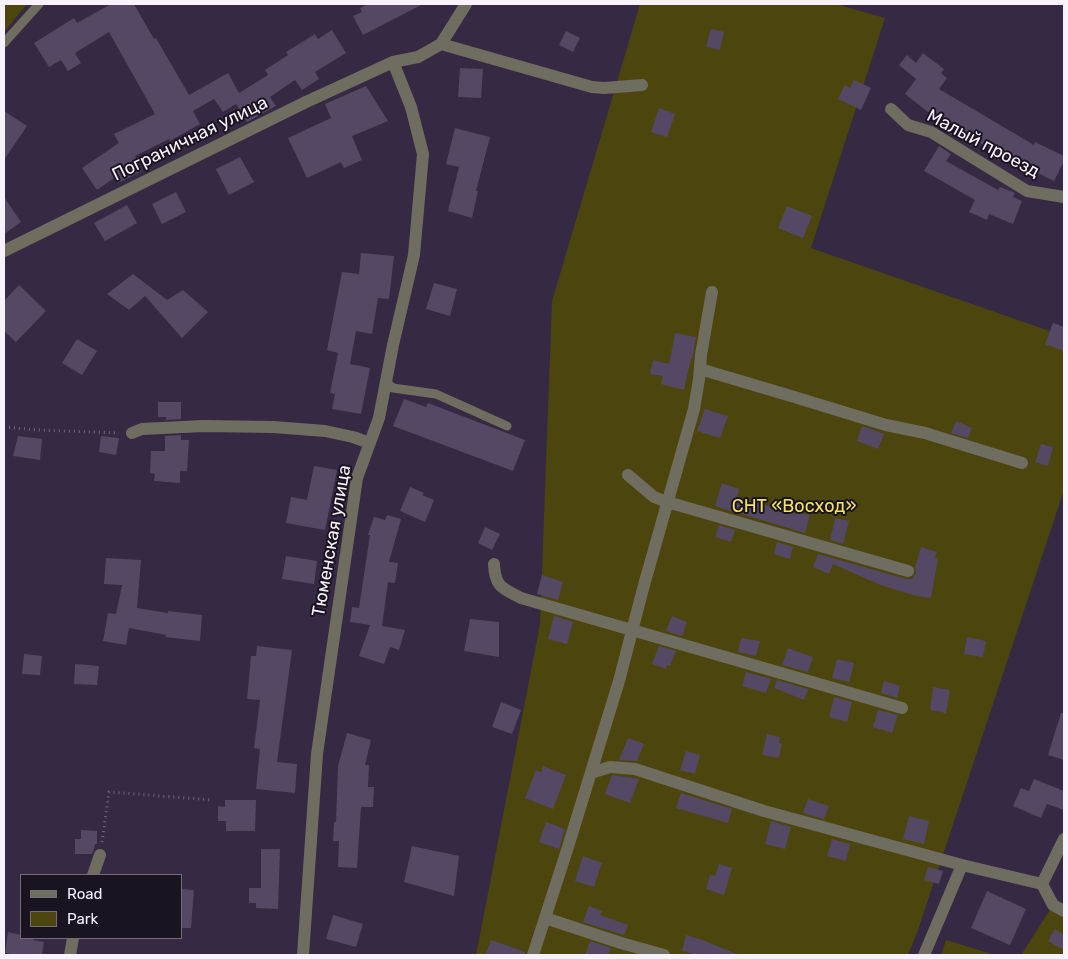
<!DOCTYPE html>
<html>
<head>
<meta charset="utf-8">
<style>
  body { margin:0 }
  #map { position:relative; width:1068px; height:959px; overflow:hidden; background:#352943; font-family:Rubik,sans-serif }
  canvas { display:block }
  .frame { position:absolute; inset:0; border:5px solid #f7f2fd; pointer-events:none }
  .legend { position:absolute; left:20px; top:874px; width:162px; height:65px; box-sizing:border-box; background:#1a1420; border:1px solid #726d78; margin:0; padding:6px 9px; list-style:none; font-size:15px; color:#f7f2fd }
  .legend li { display:flex; align-items:center; gap:10px; height:25px }
  .legend b { width:25px; border:1px solid #726d78 }
</style>
</head>
<body>
<div id="map">
<canvas width="1068" height="959"></canvas>
<div class="frame"></div>
<ul class="legend">
<li><b style="height:6px;background:#6f6d5f"></b>Road</li>
<li><b style="height:14px;background:#4c450d"></b>Park</li>
</ul>
</div>
<script>
const c = document.querySelector('canvas').getContext('2d');
c.lineJoin = 'round';
function paint(path, color) { c.fillStyle = color; c.fill(path, 'evenodd'); }
function strokePath(path, color, width, dash) { c.strokeStyle = color; c.lineWidth = width; c.lineCap = dash ? 'butt' : 'round'; c.setLineDash(dash || []); c.stroke(path); }
function drawText(font, color, halo, rows, align = 'center') {
  c.font = font + ' Rubik,sans-serif'; c.lineWidth = 4; c.setLineDash([]); c.textBaseline = 'middle'; c.strokeStyle = halo; c.fillStyle = color; for (const [text, x, y, turn = 0] of rows) {
    c.save(); c.translate(x, y); c.rotate((+turn || 0) * Math.PI / 180); c.textAlign = isNaN(turn) ? turn : align; if (halo) c.strokeText(text, 0, 0); c.fillText(text, 0, 0); c.restore();
  }
}
paint(new Path2D(`
  M4,4h23l-23,28z
  M640,4h196l49,14 -74,230 253,88v154l-146,440 -10,25h-432l64,-331 12,-323z
  M1053,905l11,6v44h-43z
  M946,940l49,15h-54z`), '#4c450d');
paint(new Path2D(`
  M111,4h23l20,35 2,-1 33,57 39,-22 11,20 29,-18 -3,-5 23,-15 -2,-3 29,-18 3,5 14,-9 14,23 -31,19 4,7 -17,11 -7,-10 -25,17 6,9 -29,16 -11,-18 -13,8 -9,-13 -21,12 7,13 -30,17 -1,-2 -34,17 7,15 -24,12 -4,-5 -17,12 -15,-22 37,-25 -5,-9 41,-20 -46,-82 -34,21 6,10 -13,8 -7,-11 -12,7 -15,-24 40,-25 3,5z
  M368,4h55l-60,31 -10,-19 9,-4 -2,-4z
  M711,29l13,3 -4,18 -14,-3z
  M566,31l14,7 -7,14 -14,-7z
  M923,53l21,16 -3,4 6,5 -8,11 95,56 1,-3 29,14v5l-10,20 -55,-27 -37,-21 -3,6 -12,-7 4,-7 -19,-10 -27,-21 11,-15 -17,-14 8,-10 9,8z
  M460,68l23,1 -2,29 -23,-1z
  M854,80l17,8 -10,22 -23,-11 7,-14 5,3z
  M366,86l22,35 -36,15 10,24 -18,8 -3,-6 -34,16 -19,-40 43,-20 -6,-14z
  M659,108l16,6 -8,23 -16,-5z
  M4,111l23,15 -23,34z
  M455,128l35,9 -14,54h2l-6,27 -24,-7 11,-44 -13,-3z
  M939,146l12,8 -5,7 52,29 2,-3 13,5 2,1 -2,4 9,4 -9,23 -24,-10 -2,6 -18,-8 6,-12 -51,-29z
  M240,157l14,25 -25,13 -13,-26z
  M176,192l10,20 -24,12 -10,-20z
  M4,197l17,25 -17,12z
  M127,205l10,18 -32,18 -11,-18z
  M787,206l25,10 -9,22 -25,-10z
  M361,253l33,3 -5,43 -11,-1 -6,36 -16,-3 -6,33 20,4 -9,46 -29,-5 3,-15 -5,-1 8,-40 -11,-3 15,-78 17,2z
  M133,274l34,26 16,-10 25,22 -26,26 -37,-42 -16,14 -22,-16z
  M434,283l23,6 -7,27 -24,-7z
  M19,285l27,26 -30,31 -12,-11v-30z
  M1053,323l11,4v24l-19,-7z
  M675,333l21,4 -4,22h-1l-7,31 -23,-6 2,-8 -13,-2 3,-14 16,4z
  M77,339l20,12 -15,24 -20,-12z
  M404,399l22,8 2,-4 97,37 -12,31 -120,-45z
  M158,402h23v17l-15,1v-3h-8z
  M705,409l23,7 -8,22 -23,-7z
  M956,421l16,7 -4,10 -17,-5z
  M862,426l22,8 -6,15 -21,-8z
  M181,435v5h8l-2,31h-7v12l-26,-2 1,-7 -5,-1 1,-22h14v-15z
  M18,436l24,3 -2,21 -27,-4z
  M101,436l18,2 -3,17 -17,-3z
  M1041,444l12,3 -5,19 -13,-4z
  M314,466l23,4 -12,60 -39,-7 5,-26 16,3z
  M722,483l17,6 -2,8 59,17v-2l14,3 -5,18 -90,-27z
  M410,487l14,6 -2,2 12,5 -9,22 -25,-11z
  M387,515l14,4 -12,43 9,1 -3,20 -7,-1 -6,44 23,4 -6,20 -9,-3 -6,17 -25,-8 11,-31 -20,-3 2,-15 7,1 11,-73h-2l6,-18 11,3z
  M835,518l14,3 -6,23 -13,-4z
  M719,525l16,5 -4,12 -16,-5z
  M485,527l15,7 -8,16 -14,-7z
  M777,542l16,5 -3,12 -16,-5z
  M921,547l16,5 -2,6 3,1 -7,39 -15,-2 -38,-12 -45,-20 -4,10 -16,-7 5,-13 88,25h6l4,-6 -1,-5z
  M286,556l31,5 -3,23 -32,-5z
  M106,558l35,2 -4,48 31,5v-2l34,4 -2,26 -35,-4 1,-2 -37,-7 -3,17 -23,-4 5,-28 8,1 6,-29 -18,-1z
  M542,575l21,7 -5,18 -21,-6z
  M554,616l19,6 -6,22 -19,-5z
  M672,616l15,6 -5,14 -16,-5z
  M470,619l29,3v35l-35,-6z
  M967,637l19,4 -3,16 -19,-3z
  M741,638l19,3 -4,15 -18,-4z
  M257,646l35,4 -15,112 20,2 -2,29 -39,-4 4,-40 -6,-1 6,-48 -13,-1 4,-43h5z
  M659,646l17,5 -6,15 -3,-1 -1,4 -14,-5z
  M788,648l25,9 -5,15 -26,-7z
  M24,654l18,2 -2,19 -18,-1z
  M837,659l17,4 -5,19 -17,-4z
  M75,664l24,2 -2,19 -23,-1z
  M746,672l25,7 -5,14 -24,-7z
  M777,680l31,9 -4,11 -30,-12z
  M884,681l16,5 -3,12 -16,-5z
  M933,687l17,3 -4,23 -16,-3z
  M834,697l18,5 -5,20 -18,-5z
  M501,702l20,8 -9,24 -20,-7z
  M878,710l20,5 -6,18 -19,-6z
  M1061,713h3v47l-16,-5z
  M347,733l24,7 -6,25h4l-1,22h6l-1,20h-12l-4,61 -19,-1 1,-26h-6l1,-19h2l2,-56z
  M767,734l13,3 -1,6 3,1 -3,14 -17,-3z
  M628,738l16,6 -7,17 -18,-1z
  M686,751l14,4 -5,19 -15,-4z
  M543,766l23,9 -13,34 -28,-11 11,-28 5,2z
  M612,775l27,4 -9,24 -25,-9z
  M1034,779l30,12v19l-17,-6 -6,14 -28,-12 8,-18 8,3z
  M681,793l51,16 -4,14 -52,-15z
  M808,799l21,7 -5,13 -21,-6z
  M225,800h31l-1,31h-29v-10h-8v-15l7,1z
  M909,816l20,5 -5,23 -21,-5z
  M771,821l20,6 -6,22 -20,-5z
  M546,822l19,7 -6,20 -20,-7z
  M81,830l16,1v13h-2l-1,5 -2,5h-17v-15h6z
  M832,839l18,5 -4,17 -19,-5z
  M412,846l47,10 -5,40 -50,-14z
  M261,849h19l-2,60 -22,-1v-5h-7v-15h12z
  M583,856l19,7 -8,24 -19,-6z
  M719,864l13,4 -8,27 -18,-6 4,-14 5,1z
  M928,867l15,4 -4,13 -15,-4z
  M181,889l13,1 -3,38h-10z
  M987,891l39,18 -16,36 -39,-17z
  M589,906l13,5 -2,4 28,10 -4,10 -41,-13z
  M333,915l30,9 -7,23 -30,-8z
  M1055,929l9,6v15l-16,-9z
  M8,932l13,3v3h13l-1,2 11,2 -2,13h-26l-11,-2z
  M686,935l19,6 34,14h-42l-15,-4z
  M491,940l34,12v3h-40z
  M590,941l21,7 -3,7h-23z`), '#554864');
strokePath(new Path2D(`
  M4,427l34,3 81,3
  M102,842l7,-50 104,8`), '#72687e', 3, [1, 4]);
strokePath(new Path2D(`
  M4,43l35,-39
  M386,382l7,6 43,6 71,32`), '#6f6d5f', 9);
strokePath(new Path2D(`
  M441,44l151,43 12,1 38,-3
  M891,109l17,16 23,7 96,59 37,6
  M4,251l302,-149 87,-40 25,-5 23,-13 25,-40
  M700,369l91,27 95,29 39,8 97,30
  M132,433l10,-4 61,-3 70,1 52,4 28,6 17,6
  M628,475l26,22 13,5 241,69
  M494,564c1,23 8,24 27,34l381,110
  M591,773l19,-6 25,2 129,42 198,54
  M93,875l7,-20
  M1042,884l11,21 11,6
  M545,918l76,25 43,12
  M70,955l3,-17
  M303,955l14,-201 40,-276 22,-60 14,-73 21,-90 9,-101 -12,-47 -18,-45
  M533,955l35,-108 51,-166 25,-96 50,-176 5,-30 2,-24 11,-63
  M924,955l38,-90 80,19 22,-45`), '#6f6d5f', 12);
drawText('18px', '#f7f2fd', '#1a1420', [
  ["Пограничная улица",190,139,-26],
  ["Малый проезд",983,144,28],
  ["Тюменская улица",332,541,-80]
]);
drawText('18px', '#f4e362', '#1a1420', [
  ["СНТ «Восход»",794,507]
]);
</script>
</body>
</html>
